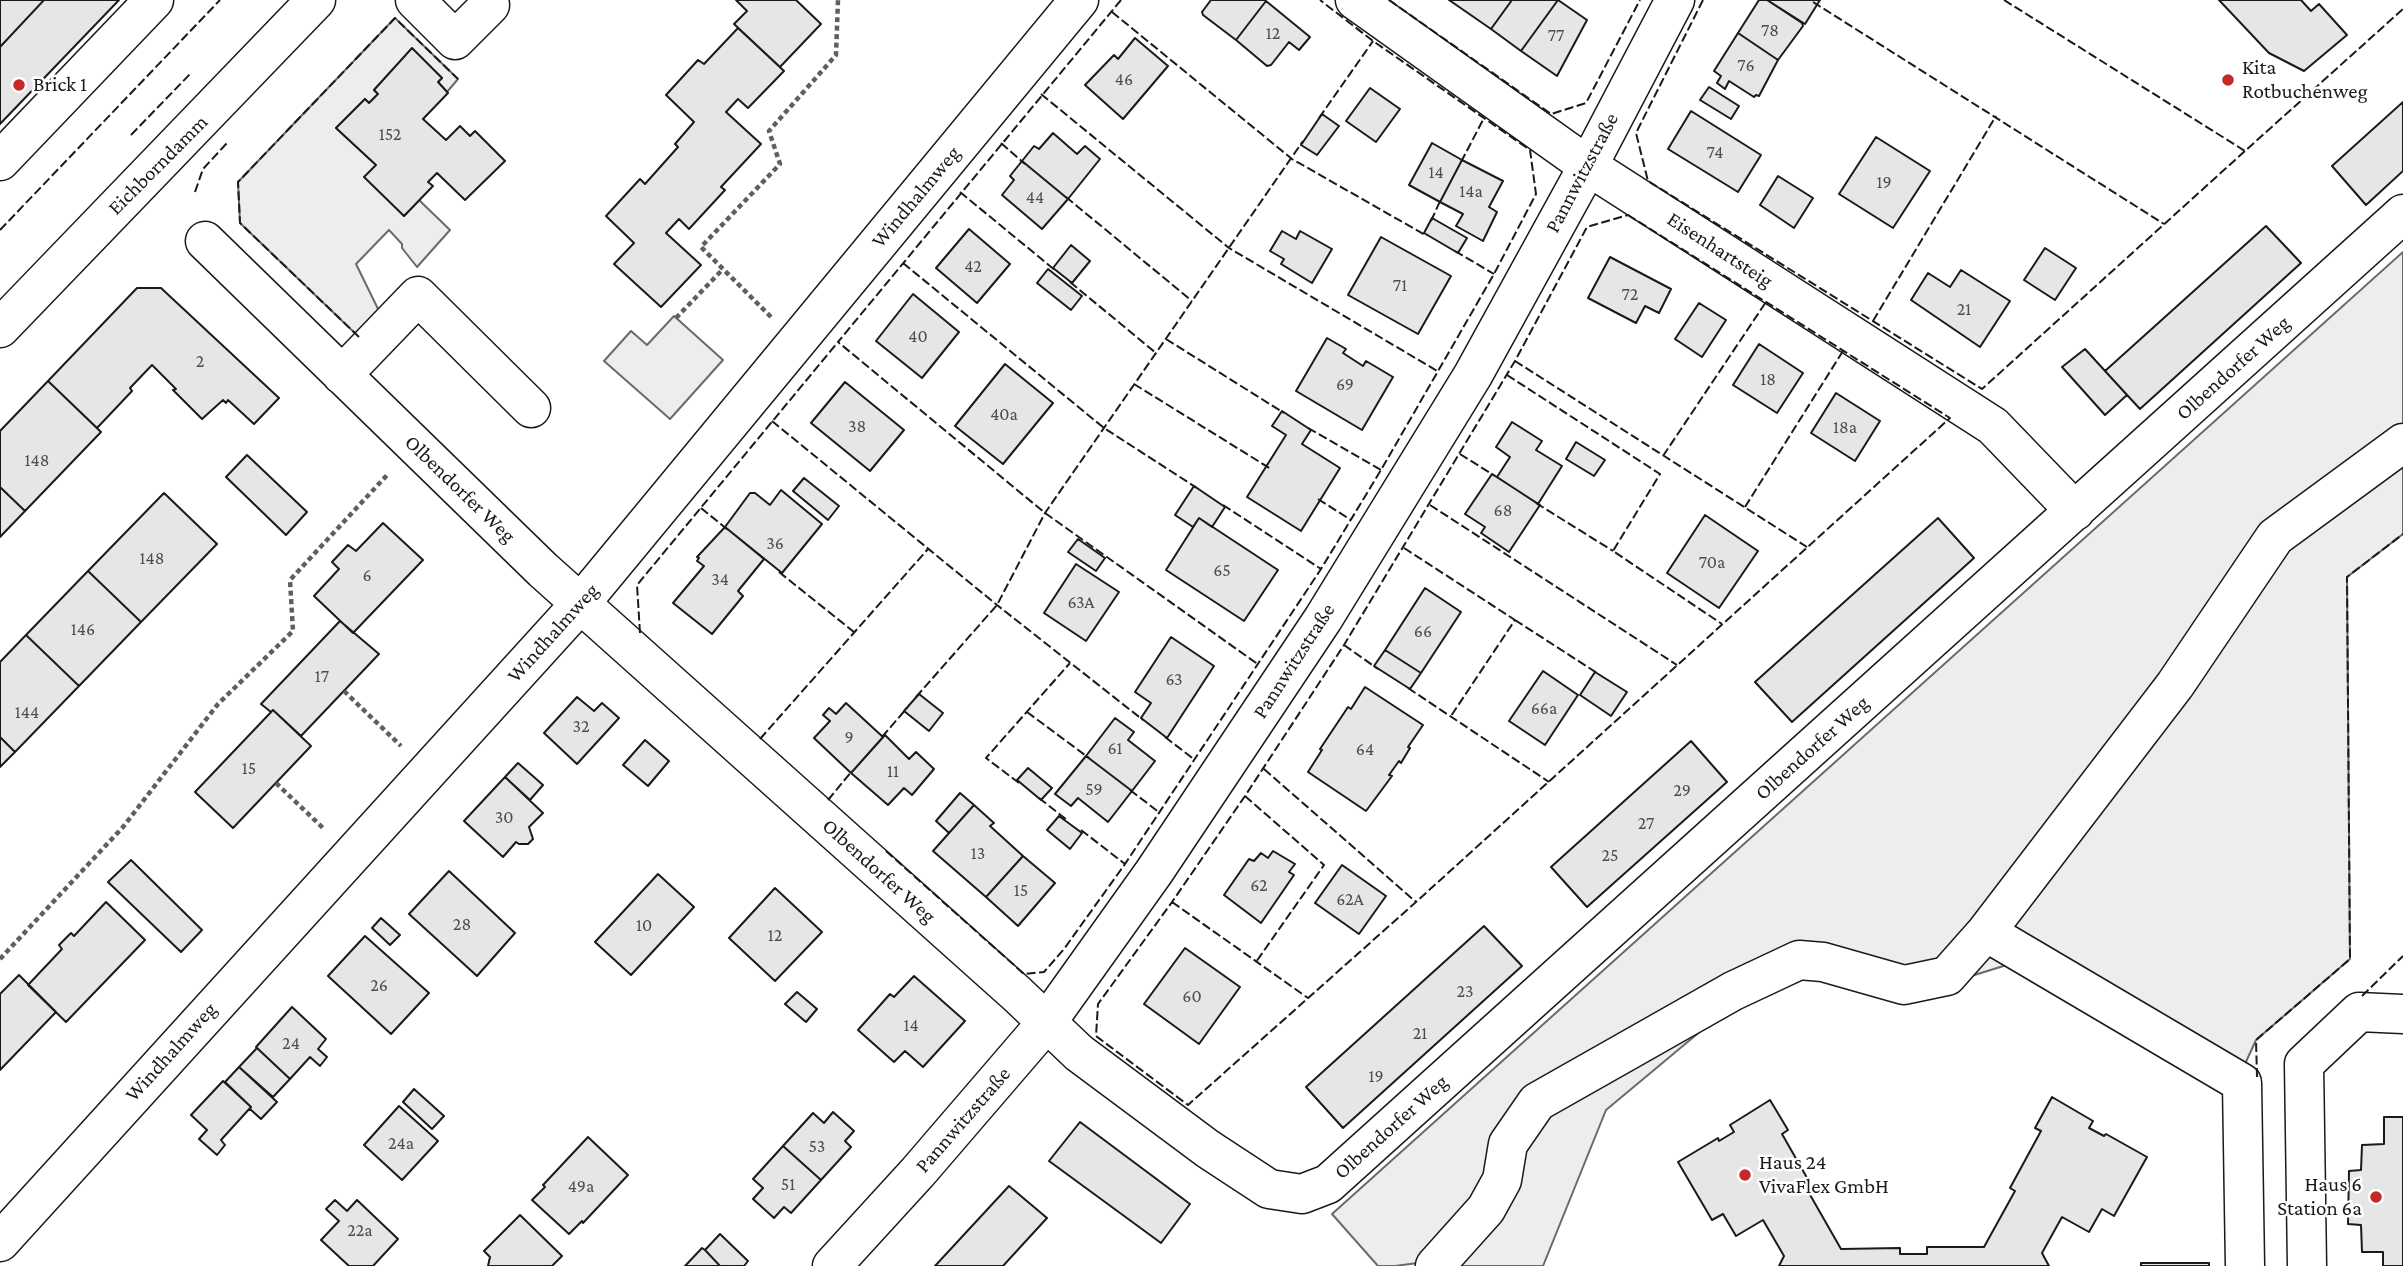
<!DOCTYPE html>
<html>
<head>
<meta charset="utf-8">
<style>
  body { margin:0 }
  canvas { display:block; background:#fff }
</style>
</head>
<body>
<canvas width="2403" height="1266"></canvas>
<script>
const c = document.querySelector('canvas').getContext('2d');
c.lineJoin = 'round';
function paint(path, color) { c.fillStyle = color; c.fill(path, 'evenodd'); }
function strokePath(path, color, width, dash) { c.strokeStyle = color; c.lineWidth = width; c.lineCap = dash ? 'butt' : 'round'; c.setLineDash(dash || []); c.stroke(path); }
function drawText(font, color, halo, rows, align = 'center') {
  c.font = font + ' "Crimson Pro",serif'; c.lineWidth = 5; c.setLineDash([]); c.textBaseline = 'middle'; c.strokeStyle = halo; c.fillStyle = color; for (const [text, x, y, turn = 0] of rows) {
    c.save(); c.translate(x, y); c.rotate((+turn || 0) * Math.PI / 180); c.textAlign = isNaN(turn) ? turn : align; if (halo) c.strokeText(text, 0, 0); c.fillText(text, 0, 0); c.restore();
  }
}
const green = new Path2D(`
  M395,18l63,61 -11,13 -9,-10 4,-4 -30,-29 -38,41 4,4 -9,9 -4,-4 -29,29 40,37 28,51 15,-16 31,30 -33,37 -15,-19v-4l-13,-14 -33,34 25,51 -21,23 -120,-115 -2,-41z
  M2403,252v282l-56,43 3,382 -94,81 -22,48 -224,-124 -116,36 -83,-24 -91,39 -114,95 -63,156h-83l-20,-6 -45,6h-17l-46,-52z
  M674,316l49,44 -53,59 -66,-58 27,-30 16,14z`);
paint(green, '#ededed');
strokePath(green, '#6a6a6a', 2);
const building = new Path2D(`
  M0,0h44l-44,47z
  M44,0h75l-119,124v-77z
  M736,0h60l25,24 -41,43 -46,-43 13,-13z
  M1211,0h54l1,1 -30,39 -33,-25 -1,-3z
  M1449,0h63l-21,29z
  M1512,0h46l-37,51 -30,-22z
  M1558,0l29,20 -30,56 -36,-25z
  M1759,0h8l35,23 1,3 -25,34 -40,-27z
  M1767,0h53l-15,24z
  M2219,0h82l10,11 8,-7 28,31 -43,36 -35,-18z
  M1266,1l44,36 -11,13 -10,-8 -18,23 -4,1 -31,-26z
  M738,28l46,43 -36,37 -10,-9 -12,13 35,32 -40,43 4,3 -36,39 -10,-10 -13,14 35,32 -40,42 -47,-43 20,-21 -28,-27 34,-37 5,5 33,-37 -3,-3 19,-22 -28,-27 32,-35 6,4z
  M1738,33l40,27 -19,36 -3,-1 -2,2 -25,-16 -4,8 -8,-6 4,-7 -7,-5z
  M1135,38l33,28 -45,53 -38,-34 29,-30 4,4z
  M412,48l30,30 -4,4 10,11 -25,26 23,21 14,-14 10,10 5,-5 30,30 -40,39 -28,-27 -9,9 5,4 -29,30 -40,-39 12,-12 -40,-37 29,-29 4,4 9,-9 -4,-4z
  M1709,87l30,19 -8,13 -31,-19z
  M1370,88l30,21 -24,33 -30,-21z
  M2403,102v69l-37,34 -34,-39z
  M1691,111l70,44 -23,37 -70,-43z
  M1322,114l17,12 -22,29 -16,-10z
  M1053,133l24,21 8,-8 15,13 -32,40 -46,-38 12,-15 5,3z
  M1876,137l54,34 -37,57 -54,-34z
  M1432,143l30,17 -22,42 -31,-17z
  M1462,160l41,21 -14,26 8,5 -14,29 -27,-15 7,-12 -23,-12z
  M1022,161l46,38 -26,30 -40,-34 12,-15 -4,-4z
  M1778,176l35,22 -19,30 -34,-23z
  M1432,218l35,20 -9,15 -34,-20z
  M2266,226l35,37 -161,146 -35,-38z
  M969,229l41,35 -33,39 -41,-35z
  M1282,231l14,8 4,-8 32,18 -20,34 -31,-19 3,-5 -14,-8z
  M1381,237l70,39 -33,58 -70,-39z
  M1071,245l19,16 -18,22 -19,-15z
  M2045,248l31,20 -21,32 -31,-20z
  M1610,257l61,32 -12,24 -14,-7 -9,17 -48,-25z
  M1048,269l34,27 -11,14 -34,-27z
  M1961,270l49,31 -30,46 -69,-47 17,-27 22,14z
  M137,288h24l118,110 -25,26 -26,-24 -2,3 -3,-3 -21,19 -29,-29 3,-1 -24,-24 -22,23 2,3 -35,37 -49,-47z
  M913,294l46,38 -37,46 -46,-37z
  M1699,303l27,17 -24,37 -27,-18z
  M1327,338l19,11 -3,4 20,13 3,-5 27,16 -31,53 -66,-39z
  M1759,344l44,29 -26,40 -44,-28z
  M2085,349l42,46 -22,20 -43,-48z
  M1005,364l48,39 -50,61 -48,-38z
  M48,381l53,51 -76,79 -25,-24v-56z
  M845,382l59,48 -34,41 -59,-48z
  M1836,393l44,28 -25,40 -44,-28z
  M1282,411l29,19 -9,14 38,24 -39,63 -54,-34 39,-62 -14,-9z
  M1512,422l30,19 -6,9 26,16 -24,38 -41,-27 13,-20 -14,-10z
  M1576,442l29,18 -11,16 -28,-17z
  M247,455l60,57 -21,23 -60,-58z
  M1492,474l48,31 -31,47 -28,-19 4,-6 -20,-13z
  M804,478l35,28 -11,14 -35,-29z
  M1194,486l31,21 -13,20 -13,-9 -6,9 -18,-12z
  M0,487l25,24 -25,26z
  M781,490l41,34 -40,49 -57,-46 25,-34h5l15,12z
  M164,493l53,51 -76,78 -53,-51z
  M1705,515l53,36 -39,57 -52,-35z
  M1199,518l79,52 -34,51 -78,-51z
  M1938,518l36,40 -182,164 -37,-40z
  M383,523l40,37 -70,73 -39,-37 25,-27 -7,-7 16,-17 8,6z
  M725,527l39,32 -26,32 5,5 -31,38 -39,-31 31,-37 -7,-5 2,-3 -2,-1z
  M1078,539l27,19 -9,13 -28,-19z
  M1076,564l43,28 -33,49 -42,-28z
  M88,571l53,51 -62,64 -53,-51z
  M1425,588l36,24 -40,61 -36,-23z
  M340,621l39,33 -78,82 -28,-26 -2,2 -10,-8z
  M26,635l53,51 -64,66 -15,-15v-75z
  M1171,637l43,29 -47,72 -26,-20 10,-15 -16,-11z
  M1385,650l36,23 -11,16 -36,-23z
  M1543,671l35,24 -33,50 -36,-24z
  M1595,672l32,20 -16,24 -31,-21z
  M1365,687l58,38 -15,22 2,1 -9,15 -2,-2 -10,14 3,1 -26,35 -58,-39 14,-22 -2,-1 28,-42 3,2z
  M919,694l24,19 -14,18 -25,-20z
  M577,697l17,14 8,-8 17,15 -42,46 -33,-31z
  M846,703l37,34 -32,36 -37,-35 16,-17 -7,-6 6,-7 7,6z
  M273,710l38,36 -78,82 -38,-36z
  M1115,718l19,14 -6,8 27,21 -23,30 -46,-35z
  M885,735l24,24 7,-7 18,17 -22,26 -8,-7 -16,17 -37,-32z
  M0,737l15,15 -15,15z
  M645,740l24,21 -21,25 -25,-21z
  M1691,741l36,41 -140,125 -36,-40z
  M1086,756l46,35 -24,31 -30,-24 -7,8 -16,-12z
  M518,763l25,22 -13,15 -25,-23z
  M1028,768l24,20 -11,12 -24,-20z
  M505,777l38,36 -14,14 4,12 -5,5h-9l-3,-2 -13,15 -39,-36z
  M960,793l14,12 -25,28 -13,-12z
  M974,805l20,18 -4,3 33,30 -37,41 -53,-46z
  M1059,816l23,17 -12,16 -23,-19z
  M1273,851l22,13 -6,8 5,3 -33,48 -37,-28 25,-36 5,2 7,-8 7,5z
  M1023,856l32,27 -37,43 -32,-29z
  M131,860l71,70 -21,22 -73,-70z
  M1342,865l44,31 -27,38 -44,-31z
  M449,871l66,62 -38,43 -68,-62z
  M658,874l36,33 -63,68 -36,-33z
  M775,888l47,44 -47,49 -46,-43z
  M106,902l39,38 -79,82 -38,-37 34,-36 -3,-4 12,-12 3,3z
  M381,918l19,17 -10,10 -18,-17z
  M1484,926l38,40 -179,162 -37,-41z
  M365,936l64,57 -38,41 -63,-58z
  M1185,948l55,39 -41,57 -55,-40z
  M19,975l37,37 -56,58v-76z
  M914,976l51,45 -42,46 -18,-16 -11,11 -36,-32 32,-36 4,3z
  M797,992l20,17 -11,13 -21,-18z
  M292,1007l34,32 -8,10 9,8 -7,9 -10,-9 -20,22 -34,-32z
  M257,1048l33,31 -17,18 -34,-30z
  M239,1067l38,35 -16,17 -11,-10 1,-2 -26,-25z
  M223,1081l28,26 -30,33 4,5 -8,10 -18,-16 8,-9 -16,-15z
  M414,1089l30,27 -12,13 -29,-27z
  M2052,1097l41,24 -4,7 15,8 2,-2 41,23 -33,59 -12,-7 -13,23 -27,-15 -20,36 7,13h-270l5,-10 -21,-36 -27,16 -13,-22 -11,6 -34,-58 40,-24 1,3 15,-9 -4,-7 40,-25 18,30 -6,4 32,56 -5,3 32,56 59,-1v6h27v-7h57l31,-56 -5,-3 31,-57 -6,-3z
  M399,1106l39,35 -36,39 -38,-35z
  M833,1112l21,19 -9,10 6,6 -30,33 -38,-34 30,-33 11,10z
  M2384,1117h19v149h-20v-14h-21l-1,-27 -13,-1 1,-53 12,-1 1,-25 22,-1z
  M1080,1122l110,82 -29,39 -112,-82z
  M588,1137l40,38 -45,48 -1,-2 -13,13 -37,-34 13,-13 -2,-2z
  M783,1146l38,34 -30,33 -7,-6 -10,11 -21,-19 10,-11 -10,-9z
  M1009,1186l38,32 -44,48h-68z
  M335,1200l12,11 10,-11 41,39 -25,27h-24l-28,-26 18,-19 -13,-12z
  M520,1215l42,41 -10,10h-64l2,-9 -6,-6z
  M720,1234l28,27 -4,5h-24l-15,-16z
  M702,1248l3,2 15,16h-35z
  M2141,1263h68v3h-68z`);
paint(building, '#e6e6e6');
strokePath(building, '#1a1a1a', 2);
const minor = new Path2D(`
  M415,0l40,40 35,-35
  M1355,0l233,166 405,260 82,85
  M0,161l154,-161
  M205,241l338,329 474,424 62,59 129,96 61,40 33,5 26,-10 1075,-970
  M342,375l76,-79 113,112
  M1986,932l256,151 3,183
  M0,1242l580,-638 499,-604
  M832,1266l86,-94 129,-150 107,-150 169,-253 150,-244 115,-209 87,-166
  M1435,1266l51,-57 16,-29 6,-36 29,-42 196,-111 66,-31 24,2 81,23 43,-9 39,-44 189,-247 100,-148 128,-94
  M2307,1266l-3,-202 55,-52 44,2`);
const major = new Path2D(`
  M0,328l316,-328`);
strokePath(minor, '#1a1a1a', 41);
strokePath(major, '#1a1a1a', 41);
strokePath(new Path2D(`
  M771,317l-70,-70 79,-83 -11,-33 67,-76 2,-55
  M676,318l47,-49
  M344,691l57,55
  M276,783l47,45
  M0,959l123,-132 95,-123 75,-73 -3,-51 98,-106`), '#5f5f5f', 4.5, [5, 3.5]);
strokePath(minor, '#fff', 38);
strokePath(major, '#fff', 38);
strokePath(new Path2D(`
  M1121,0l-283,342 207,171 214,152
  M1389,0l162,114 35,-11 54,-103
  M1703,0l-67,133 12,48 334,208 263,-238
  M2004,0l241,151 158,-142
  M1813,2l351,222
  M1112,12l180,147 135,77
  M1041,94l188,154 210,124
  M1319,118l54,-77
  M131,135l60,-62
  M1001,143l24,21
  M1461,162l23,-44
  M195,192l8,-23 24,-26
  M960,192l96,79
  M1066,197l126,104
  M1628,215l322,203 -534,484 -228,203 -92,-69 2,-32 74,-102 73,-106 99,-151 171,-284 72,-134z
  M1431,221l10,-22
  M0,230l220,-230
  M1455,251l39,23
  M903,263l201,165 93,60
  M1070,282l86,71
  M1873,321l123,-205
  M359,337l-119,-114 -2,-41 157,-164 63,61
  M1166,339l118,74
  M1515,361l292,186
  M1507,375l153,99 -47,77 109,73
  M1134,384l137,85
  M772,421l225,184 146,115
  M1308,428l73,42
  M1460,454l35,22
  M1663,456l103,-154
  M1318,499l33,21
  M1536,503l77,48
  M1223,505l98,64
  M1430,505l247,160
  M1745,507l98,-156
  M701,508l27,22
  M1404,548l111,72 -64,96
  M779,572l75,60
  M1515,620l82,53
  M640,633l-3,-48 201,-243
  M1344,645l34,24
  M1408,688l141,94
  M916,697l81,-92 48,-92 258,-372
  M1027,712l62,46
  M882,737l25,-29
  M1165,737l30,23
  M760,739l168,-190
  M1264,769l152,133
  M1019,783l-33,-25 84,-95
  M1130,790l30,23
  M1245,796l79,69 -68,97
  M1039,798l28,22
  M828,800l24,-29
  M1081,830l44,34
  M886,851l138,123 20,-2 20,-23 61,-85 196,-295 60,-99 113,-196 42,-80 -6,-44 -157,-109 -53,-41
  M1172,902l136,96
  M2362,996l41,-40
  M2257,1077l-1,-37 94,-81 -3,-382 56,-43`), '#1a1a1a', 2, [9, 3.5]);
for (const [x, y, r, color] of [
  [2228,80,7,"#c62828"],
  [19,85,7,"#c62828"],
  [1745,1175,7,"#c62828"],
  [2376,1197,7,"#c62828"]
]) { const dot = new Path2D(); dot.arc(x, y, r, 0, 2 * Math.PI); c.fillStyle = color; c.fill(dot); strokePath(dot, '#fff', 2.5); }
drawText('18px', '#4d4d4d', null, [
  ["78",1770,30],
  ["12",1273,33],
  ["77",1556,35],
  ["76",1746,65],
  ["46",1124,79],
  ["152",390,134],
  ["74",1715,152],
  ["14",1436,172],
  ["19",1884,182],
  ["14a",1471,191],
  ["44",1035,197],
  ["42",973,266],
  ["71",1400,285],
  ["72",1630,294],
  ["21",1964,309],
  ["40",918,336],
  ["2",200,361],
  ["18",1768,379],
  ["69",1345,384],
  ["40a",1004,414],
  ["38",857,426],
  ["18a",1845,427],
  ["148",37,460],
  ["68",1503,510],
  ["36",775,543],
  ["148",152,558],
  ["70a",1712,562],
  ["65",1222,570],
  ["6",367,575],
  ["34",720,579],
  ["63A",1081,602],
  ["146",83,629],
  ["66",1423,631],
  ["17",322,676],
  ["63",1174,679],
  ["66a",1544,708],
  ["144",27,712],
  ["32",581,726],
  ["9",849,737],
  ["61",1115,748],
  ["64",1365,749],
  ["15",249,768],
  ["11",893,771],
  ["59",1094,789],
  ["29",1682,790],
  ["30",504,817],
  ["27",1646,823],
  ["13",978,853],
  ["25",1610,855],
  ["62",1259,885],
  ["15",1021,890],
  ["62A",1350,899],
  ["28",462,924],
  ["10",644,925],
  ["12",775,935],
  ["26",379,985],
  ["23",1465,991],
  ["60",1192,996],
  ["14",911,1025],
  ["21",1420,1033],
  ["24",291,1043],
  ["19",1376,1076],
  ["24a",401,1143],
  ["53",817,1146],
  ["51",788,1184],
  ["49a",581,1186],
  ["22a",360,1230]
]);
drawText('21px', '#1a1a1a', '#fff', [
  ["Kita",2242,68],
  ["Rotbuchenweg",2242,92],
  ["Brick 1",33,85],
  ["Haus 24",1759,1163],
  ["VivaFlex GmbH",1759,1187],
  ["Haus 6",2362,1185,"right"],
  ["Station 6a",2362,1209,"right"]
], 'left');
drawText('21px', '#1a1a1a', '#fff', [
  ["Eichborndamm",158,165,-45],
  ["Pannwitzstraße",1582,173,-62],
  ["Windhalmweg",916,197,-50],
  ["Eisenhartsteig",1720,250,33],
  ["Olbendorfer Weg",2233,368,-42],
  ["Olbendorfer Weg",460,489,44],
  ["Windhalmweg",553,633,-48],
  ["Pannwitzstraße",1294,661,-57],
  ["Olbendorfer Weg",1812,748,-42],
  ["Olbendorfer Weg",879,871,42],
  ["Windhalmweg",171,1052,-48],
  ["Pannwitzstraße",963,1120,-49],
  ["Olbendorfer Weg",1391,1127,-42]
]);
</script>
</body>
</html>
